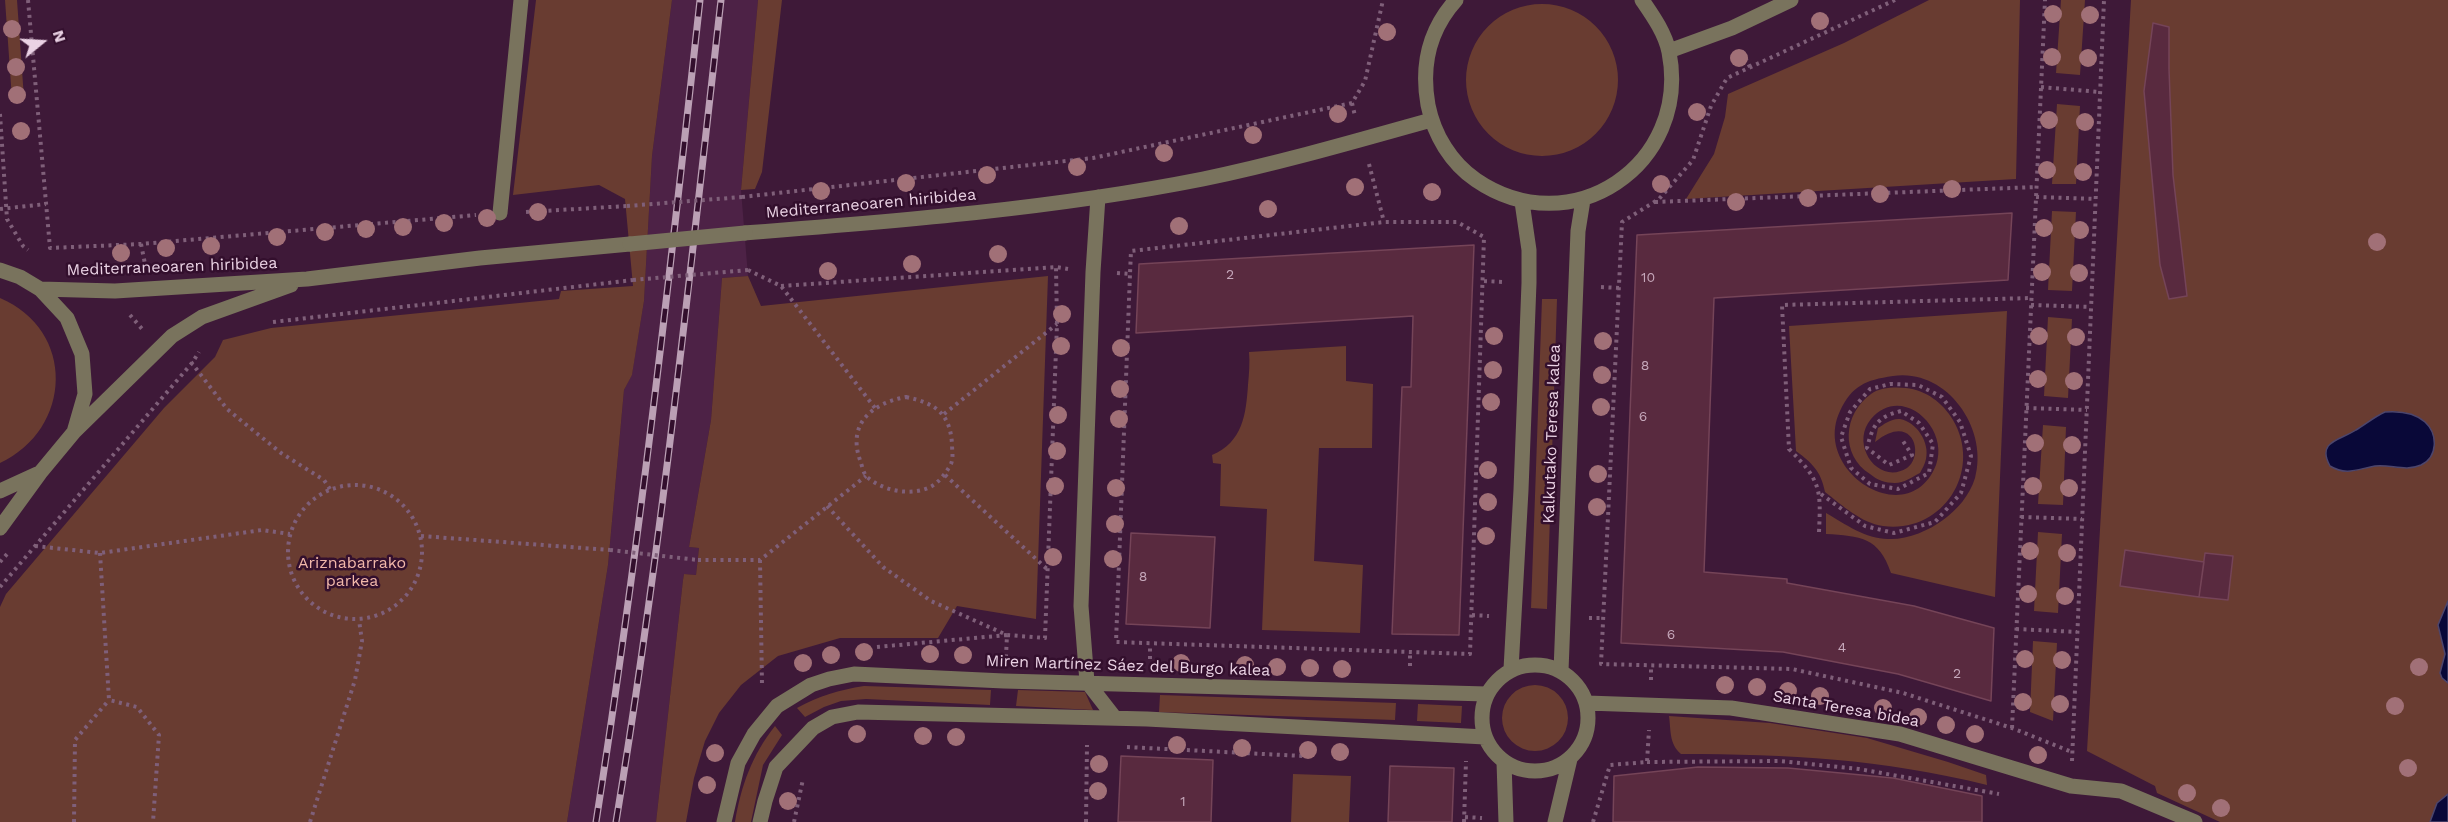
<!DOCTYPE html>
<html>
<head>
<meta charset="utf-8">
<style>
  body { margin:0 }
  #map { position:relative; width:2448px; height:822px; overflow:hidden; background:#3e1938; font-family:"Work Sans",sans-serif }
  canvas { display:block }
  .north { position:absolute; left:12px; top:12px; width:60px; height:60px; -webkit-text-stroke:4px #330f2d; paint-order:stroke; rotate:72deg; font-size:16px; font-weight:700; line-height:24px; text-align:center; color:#ead2e4 }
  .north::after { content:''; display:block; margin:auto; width:21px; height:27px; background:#ead2e4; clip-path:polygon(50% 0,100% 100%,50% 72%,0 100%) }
</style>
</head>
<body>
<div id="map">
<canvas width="2448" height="822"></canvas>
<div class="north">N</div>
</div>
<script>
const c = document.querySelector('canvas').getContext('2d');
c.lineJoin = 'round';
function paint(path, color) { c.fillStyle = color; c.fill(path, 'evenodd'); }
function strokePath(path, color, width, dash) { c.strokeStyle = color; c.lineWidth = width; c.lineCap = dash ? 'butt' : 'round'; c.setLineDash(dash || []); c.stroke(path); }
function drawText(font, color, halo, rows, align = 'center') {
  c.font = font + ' "Work Sans",sans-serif'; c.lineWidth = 5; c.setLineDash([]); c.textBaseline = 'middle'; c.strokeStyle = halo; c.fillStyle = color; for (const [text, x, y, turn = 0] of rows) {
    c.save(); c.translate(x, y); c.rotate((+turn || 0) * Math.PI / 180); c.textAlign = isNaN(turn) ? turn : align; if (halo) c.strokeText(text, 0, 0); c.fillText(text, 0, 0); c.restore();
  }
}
paint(new Path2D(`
  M672,0h86l-17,190 7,86 -26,2 -11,142 -22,127 10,1 -3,27 -12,-1 -1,6 -27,242h-89l41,-257 16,-175 8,-16 12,-73 8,-145z`), '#4d2246');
paint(new Path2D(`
  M5,0h12l7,98 -12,1z
  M536,0h136l-20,156 -8,145 -12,74 -8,15 -16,175 -41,257h-567v-215l6,-13 158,-186 51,-51 8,-17 48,-12 288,-29 2,-8 72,-5 -8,-87 -26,-14 -86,10z
  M758,0h24l-20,172 -7,17 -14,1z
  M1929,0h91l-4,179 -330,20 28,-45 11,-37 3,-23 116,-51z
  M2061,0h24l-5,75 -24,-2z
  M2131,0h317v822h-228l-63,-29 -2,-7 -68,-35z
  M1466 80a76 76 0 1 1 152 0a76 76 0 1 1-152 0Z
  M2057,104l23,2 -4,78h-24z
  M2052,211l24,1 -4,79 -24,-1z
  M748,276l13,30 287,-30 -12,343 -79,-13 -19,32h-98l-62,18 -37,29 -22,28 -14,28 -11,37 -8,44h-30l27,-242 1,-6 12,1 3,-27 -10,-1 22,-127 11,-142z
  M0,298c76,32 73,131 0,165z
  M1542,299h15l-10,310 -16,-1z
  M2007,311l-12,286 -104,-24c-12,-36 -31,-37 -65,-39v-21c19,11 40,26 62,26 19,1 40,-8 55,-19 14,-10 27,-25 32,-42 14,-49 -28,-110 -82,-102 -28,4 -41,10 -53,35 -29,61 69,122 96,54 14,-38 -35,-82 -65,-46 -22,26 8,67 36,49 18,-13 6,-57 -32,-26l3,-14c6,-4 14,-10 22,-9 17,3 30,24 26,40 -1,5 -4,10 -6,14 -8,4 -16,10 -25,10 -10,0 -18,-3 -25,-9 -30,-19 -27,-60 1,-80 9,-7 25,-7 35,-6 20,2 37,15 47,32 30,51 -10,114 -70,106 -22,-3 -41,-21 -58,-34 -4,-21 -13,-29 -29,-41l-7,-125z
  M2048,317l24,2 -4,79 -24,-2z
  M1346,346v35l27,3 -1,64h-53l-5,113 49,4 -3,68 -98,-3 5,-121 -47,-3 1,-42 -8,-1 -1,-8c31,-13 34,-41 36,-70 1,-11 2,-23 1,-33z
  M2043,425l23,2 -3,78 -25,-1z
  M2038,532l24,2 -4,79 -24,-2z
  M2033,641l24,2 -4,78 -23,-9z
  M1502 718a33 33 0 1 1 66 0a33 33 0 1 1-66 0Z
  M864,686l127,4 -1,15 -124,-6 -25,2 -17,6 -19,10 -8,-9c22,-12 42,-18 67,-22z
  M1018,690l67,2 8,18 -77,-4z
  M1160,695l236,8 -1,17 -236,-8z
  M1418,704l44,2 -1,17 -44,-2z
  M1669,716l101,7 97,15 81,24 38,13 1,10c-106,-26 -198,-31 -306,-31 -12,-10 -10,-24 -12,-38z
  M775,726l7,9 -19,30 -12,57h-16c6,-36 17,-67 40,-96z
  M1293,774l58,2 -2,46h-58z`), '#693c31');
const water = new Path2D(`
  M2385,412c13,-1 29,0 40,10 13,12 13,35 -4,43 -16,7 -30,-1 -46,1 -17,3 -29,10 -45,0 -14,-25 11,-26 26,-36 10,-6 18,-13 29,-18z
  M2448,601v82l-6,-5 -2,-5 5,-19 -7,-29z
  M2448,794v28h-18l7,-19z`);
paint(water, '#090838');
strokePath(water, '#4c456c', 1.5);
const building = new Path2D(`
  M2153,23l16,4v42l4,106 14,121 -18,3 -9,-34 -16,-174z
  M2012,213l-4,67 -294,18 -10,274 83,7v4l127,23 80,22 -3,73 -93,-27 -115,-22 -162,-9 16,-408z
  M1474,245l-15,390 -67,-1 10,-247h9l2,-71 -277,17 3,-69z
  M1131,533l84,4 -5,91 -84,-4z
  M2125,550l79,12 -5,35 -79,-11z
  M2205,553l28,3 -5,44 -29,-3z
  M1121,756l92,4 -2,62h-93z
  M1390,766l64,2 -2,54h-64z
  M1698,767l90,1 105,10 89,18v26h-369l1,-46z`);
paint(building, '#592a3f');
strokePath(building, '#754458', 1.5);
strokePath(new Path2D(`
  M28,0l22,248 91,-4 335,-29
  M1895,0l-168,78 -16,28 -18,54 -34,39 -37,23 -21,442 191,5 111,24 109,35 60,24
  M1742,51l8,16
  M2041,87l59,5
  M1352,103l3,13
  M0,114l7,105 16,27 5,4
  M1369,164l15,58
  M742,197l351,-39 259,-55 13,-22 18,-81
  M2036,197l60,2
  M1655,202l381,-15
  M0,209l46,-5
  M526,212l101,-6
  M141,244l4,20
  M748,270l33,16 94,122
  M1117,273l13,1 1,-23 253,-29h73l27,15 -14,417 -354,-12 14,-368
  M1484,281l20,1
  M781,286l275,-19 12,2
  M1601,287l18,1
  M2031,305l60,2
  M130,315l13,15
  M273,322l360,-42
  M191,362l36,47 54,44 43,27 6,9
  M906,397c28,6 44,15 46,47 0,8 2,15 -2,22 -5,8 -11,16 -18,20 -20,11 -49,5 -65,-9 -4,-4 -5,-12 -7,-17 -13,-37 13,-57 46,-63z
  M2026,408l61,2
  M944,414l113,-90
  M945,475l103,95
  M288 552a67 67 0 1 1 134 0a67 67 0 1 1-134 0Z
  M1821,494l44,32 29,7 41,-11 26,-29 10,-37 -11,-34 -18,-25 -24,-12 -28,-1 -20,5 -20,23 -9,25 10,31 19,16 28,5 31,-16 4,-29 -14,-21 -18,-12c-24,6 -28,14 -34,37l22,17 23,-10 -9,-14
  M827,506l56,61 48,34 76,34 38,3 12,-314 -1,-57
  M2021,517l61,2
  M1819,532c2,-43 2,-51 -30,-83l-7,-144 249,-7
  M421,536l189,14
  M35,546l65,7 162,-23 28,4
  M100,553l9,147 28,7 22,28 -6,87
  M698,560h62l106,-84
  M760,560l2,125
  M0,562l8,-9
  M0,587l192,-224 7,-11
  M1472,615l17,1
  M1589,618h15
  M2016,629l61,3
  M877,647l130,-12 -1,21
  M1150,659v-15
  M1410,666v-14
  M1651,680v-14
  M2012,728l33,-728
  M1127,747l176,9
  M2072,761l32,-761
  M1647,762l132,-1 80,8 140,25
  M1465,817l17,1
  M74,822l1,-82 34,-40
  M310,822l45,-142 7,-39 -3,-21
  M794,822l9,-43
  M1086,822l1,-77
  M1464,822l2,-61
  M1593,822l17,-57 37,-3 2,-32`), '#7f5f79', 4, [3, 4.5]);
strokePath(new Path2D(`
  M1456,0c-27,30 -35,66 -28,105 6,30 23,58 48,75 95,65 215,-15 193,-128 -4,-19 -16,-36 -27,-52
  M1669,51l63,-23 59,-28
  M1098,197l-5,75 -12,334 6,76 28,36
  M500,213l21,-213
  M745,233c153,-12 307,-24 458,-54 77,-16 153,-38 228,-59
  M0,270l20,7 20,12 27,29 15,36 3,40 -11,38 -34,41 -40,55
  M40,289l75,2 192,-12 173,-21 150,-14
  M74,432l98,-96 30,-19 89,-32
  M0,491l37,-17
  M1482 718a53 53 0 1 1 106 0a53 53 0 1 1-106 0Z
  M1511,669l10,-179 8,-207v-33l-7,-48
  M1561,671l17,-440 5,-31
  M1587,703l144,5 169,26 171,52 50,5 74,31
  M1504,762l2,60
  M724,822l14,-59 16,-29 23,-28 34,-21 18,-6 25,-5 150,7 483,13
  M760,822l5,-21 11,-34 37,-39 19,-11 26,-5 289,7 338,18
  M1555,822l15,-63`), '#79735d', 15);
const rail = new Path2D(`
  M596,822c43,-273 74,-548 104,-822
  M616,822c45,-273 74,-548 105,-822`);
strokePath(rail, '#bba0b5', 7);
strokePath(rail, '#330f2d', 4.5, [14]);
strokePath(new Path2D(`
  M627,206l115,-9
  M633,280l115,-10
  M610,550l88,10`), '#7f5f79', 4, [3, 4.5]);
strokePath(new Path2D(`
  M630,244l115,-11`), '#79735d', 15);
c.fillStyle = '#a17077';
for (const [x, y] of [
  [2053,14],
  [2090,15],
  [1820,21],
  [12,29],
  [1387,32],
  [2052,57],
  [1739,58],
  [2088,58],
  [16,67],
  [17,95],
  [1697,112],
  [1338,114],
  [2049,120],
  [2085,122],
  [21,131],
  [1253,135],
  [1164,153],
  [1077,167],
  [2047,170],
  [2083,172],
  [987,175],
  [906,183],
  [1661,184],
  [1355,187],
  [1952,189],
  [821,191],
  [1432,192],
  [1880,194],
  [1808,198],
  [1736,202],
  [1268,209],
  [538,212],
  [487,218],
  [444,223],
  [1179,226],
  [403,227],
  [2044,228],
  [366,229],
  [2080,230],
  [325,232],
  [277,237],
  [2377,242],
  [211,246],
  [166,248],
  [121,253],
  [998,254],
  [912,264],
  [828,271],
  [2042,272],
  [2079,273],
  [1062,314],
  [1494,336],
  [2039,336],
  [2076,337],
  [1603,341],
  [1061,346],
  [1121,348],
  [1493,370],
  [1602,375],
  [2038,379],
  [2074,381],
  [1120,389],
  [1491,402],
  [1601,407],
  [1058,415],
  [1119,419],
  [2035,443],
  [2072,445],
  [1057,451],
  [1488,470],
  [1598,474],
  [1055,486],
  [2033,486],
  [1116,488],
  [2069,488],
  [1488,502],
  [1597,507],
  [1115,524],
  [1486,536],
  [2030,551],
  [2067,553],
  [1053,557],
  [1113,559],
  [2028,594],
  [2065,596],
  [864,652],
  [930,654],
  [831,655],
  [963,655],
  [2025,659],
  [2062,660],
  [803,663],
  [1181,663],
  [1245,665],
  [1277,667],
  [2419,667],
  [1310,668],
  [1342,669],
  [1725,685],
  [1757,687],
  [1788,691],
  [1820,696],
  [2023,702],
  [2060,704],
  [2395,706],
  [1883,708],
  [1918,717],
  [1946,725],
  [857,734],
  [1975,734],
  [923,736],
  [956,737],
  [1177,745],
  [1242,748],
  [1308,750],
  [1340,752],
  [715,753],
  [2038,755],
  [1099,764],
  [2408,768],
  [707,785],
  [1098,791],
  [2187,793],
  [788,801],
  [2221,808]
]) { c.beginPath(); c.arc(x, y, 9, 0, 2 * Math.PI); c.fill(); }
drawText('14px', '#c6a8bb', null, [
  ["2",1230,275],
  ["10",1648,278],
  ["8",1645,366],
  ["6",1643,417],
  ["8",1143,577],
  ["6",1671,635],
  ["4",1842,648],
  ["2",1957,674],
  ["1",1183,802]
]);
drawText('16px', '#ead2e4', '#330f2d', [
  ["Mediterraneoaren hiribidea",871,204,-5],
  ["Mediterraneoaren hiribidea",172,267,-2],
  ["Kalkutako Teresa kalea",1552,434,-88],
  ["Miren Martínez Sáez del Burgo kalea",1128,666,2],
  ["Santa Teresa bidea",1846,709,10]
]);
drawText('16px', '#f2b8aa', '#330f2d', [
  ["Ariznabarrako",352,563],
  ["parkea",352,581]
]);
</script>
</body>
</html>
